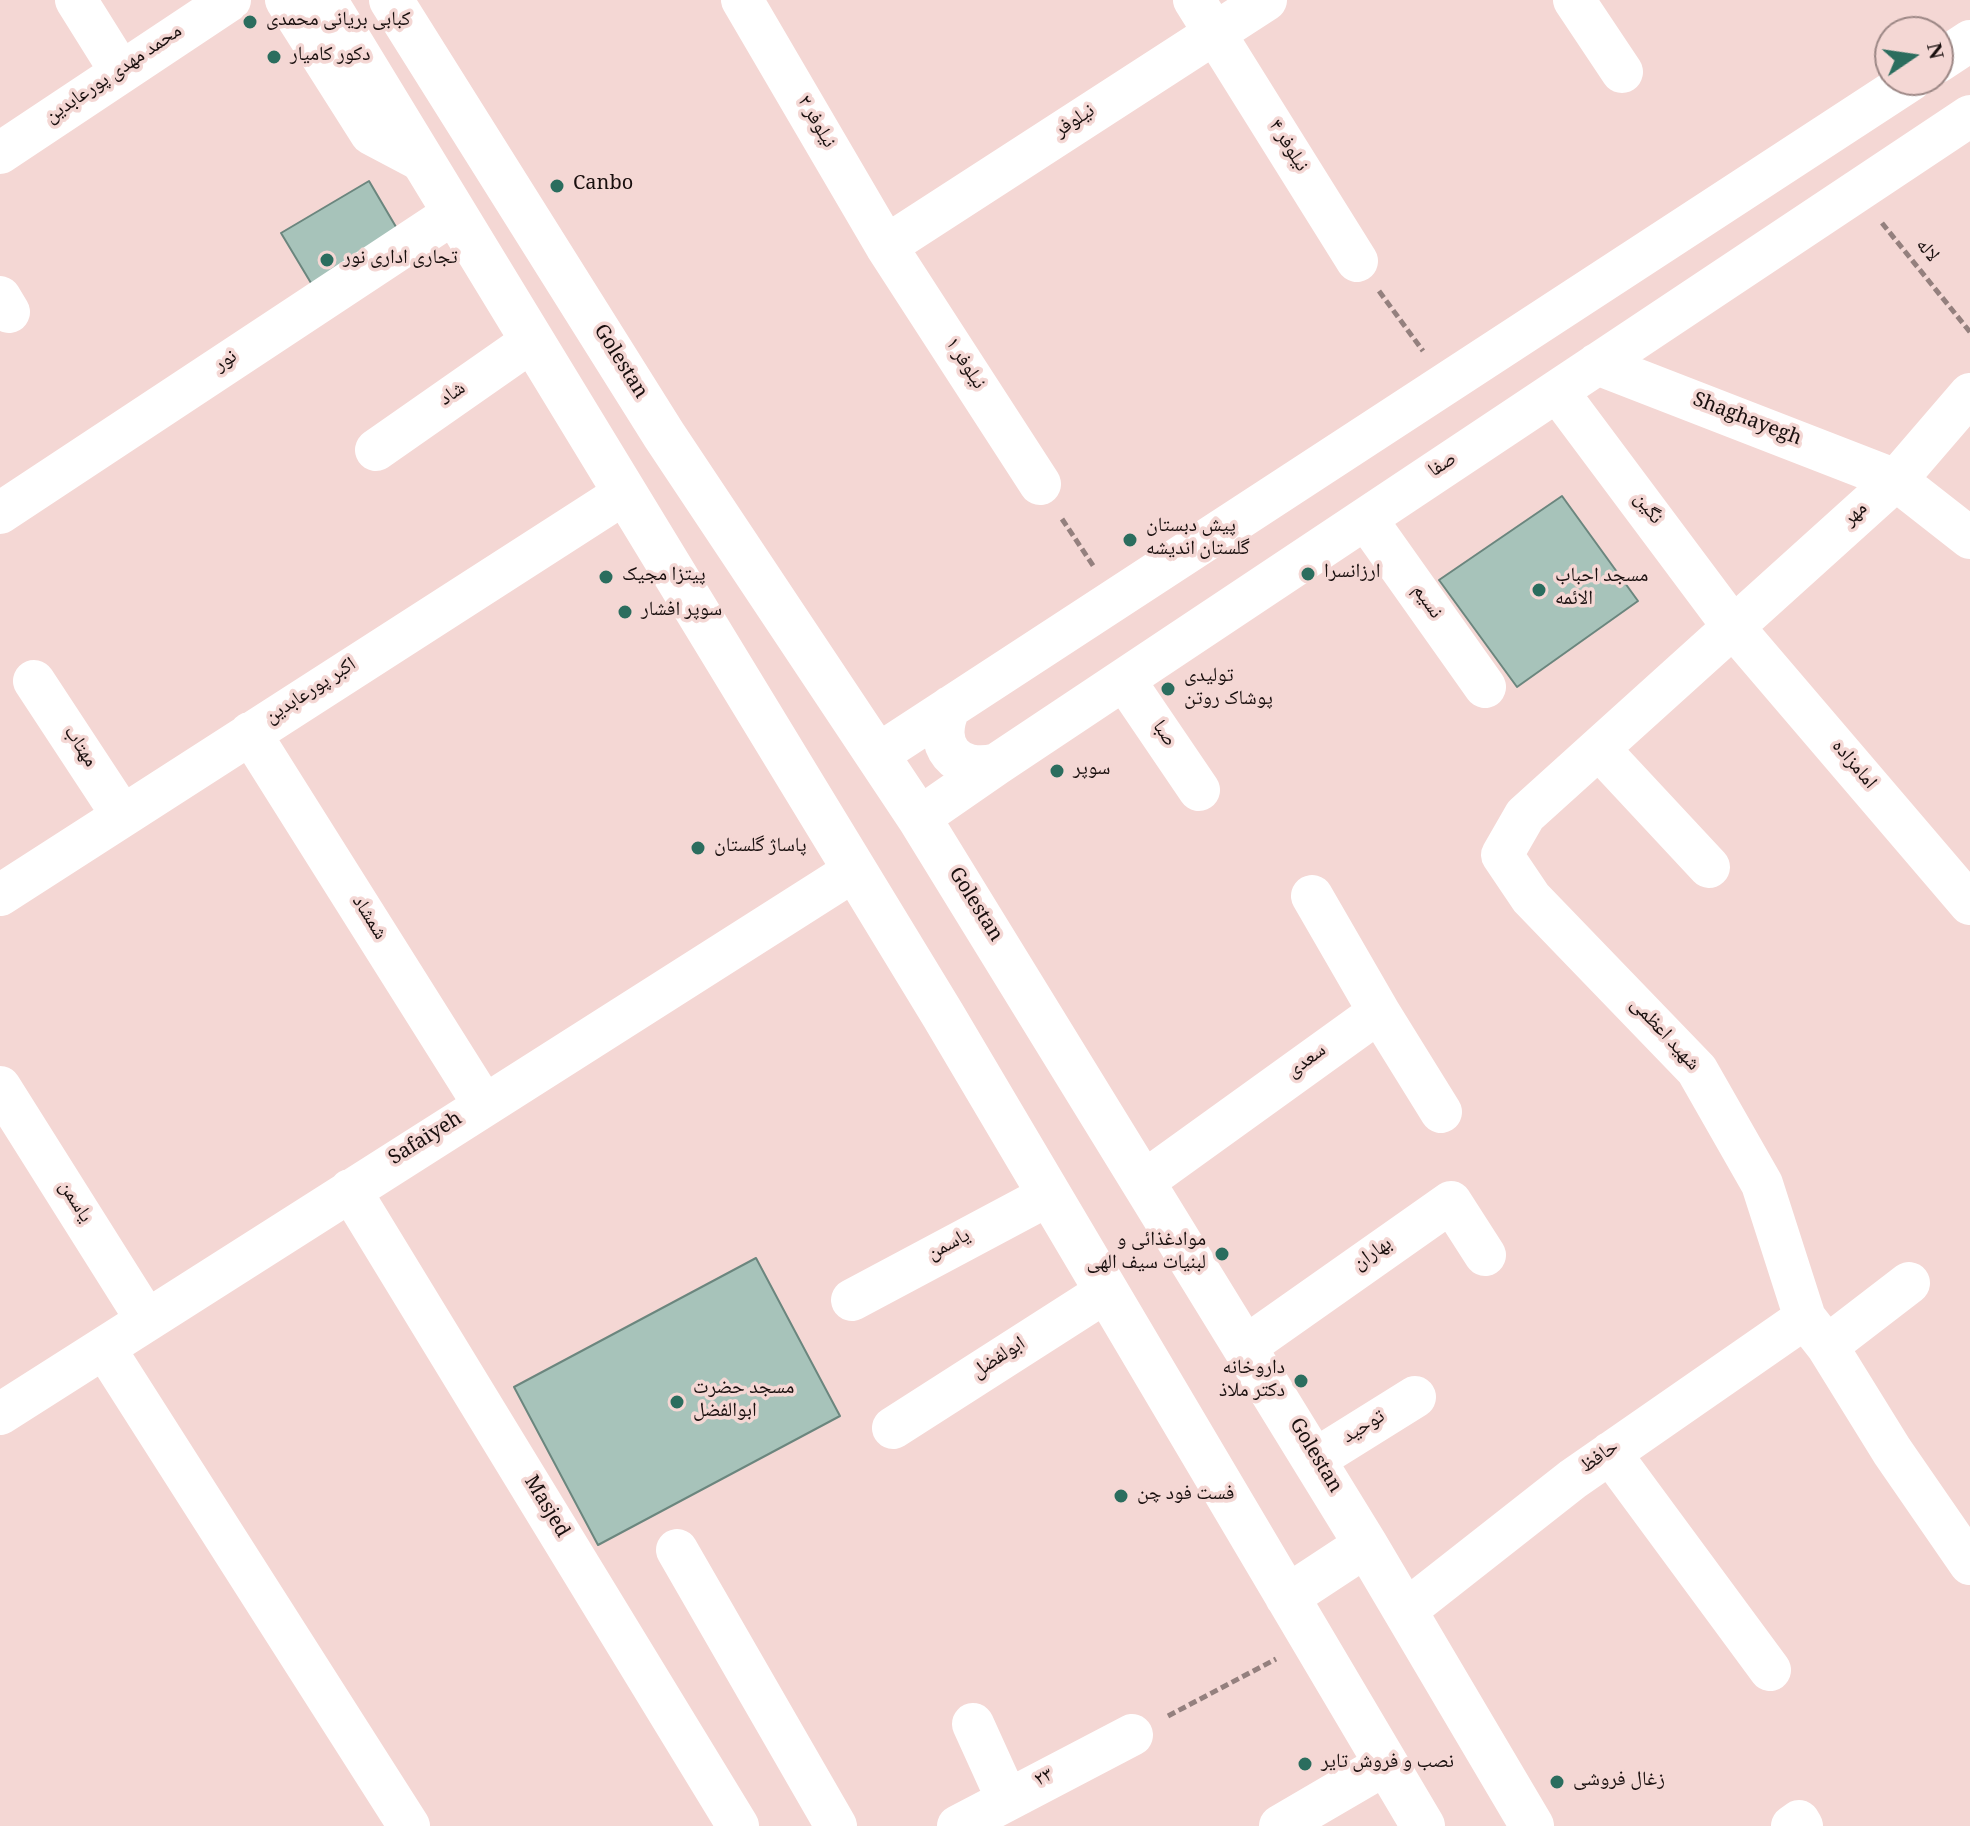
<!DOCTYPE html>
<html>
<head>
<meta charset="utf-8">
<style>
  body { margin:0 }
  #map { position:relative; width:1970px; height:1826px; overflow:hidden; background:#f4d7d4; font-family:Georgia,serif }
  canvas { display:block }
  .north { position:absolute; left:1874px; top:16px; width:80px; height:80px; box-sizing:border-box; background:#f4d7d4; border:2px solid #9c8785; border-radius:50%; rotate:77deg; font-size:22px; font-weight:700; line-height:32px; text-align:center; color:#190f0e }
  .north::after { content:''; display:block; margin:auto; width:28px; height:36px; background:#2b6d5e; clip-path:polygon(50% 0,100% 100%,50% 72%,0 100%) }
</style>
</head>
<body>
<div id="map">
<canvas width="1970" height="1826"></canvas>
<div class="north">N</div>
</div>
<script>
const c = document.querySelector('canvas').getContext('2d');
c.lineJoin = 'round';
function paint(path, color) { c.fillStyle = color; c.fill(path, 'evenodd'); }
function strokePath(path, color, width, dash) { c.strokeStyle = color; c.lineWidth = width; c.lineCap = dash ? 'butt' : 'round'; c.setLineDash(dash || []); c.stroke(path); }
function drawText(font, color, halo, rows, align = 'center') {
  c.font = font + ' Georgia,"Noto Naskh Arabic",serif'; c.lineWidth = 7; c.setLineDash([]); c.textBaseline = 'middle'; c.strokeStyle = halo; c.fillStyle = color; for (const [text, x, y, turn = 0] of rows) {
    c.save(); c.translate(x, y); c.rotate((+turn || 0) * Math.PI / 180); c.textAlign = isNaN(turn) ? turn : align; if (halo) c.strokeText(text, 0, 0); c.fillText(text, 0, 0); c.restore();
  }
}
const building = new Path2D(`
  M369,181l30,51 -85,56 -33,-55z
  M1562,496l76,105 -121,86 -78,-107z
  M756,1258l84,158 -242,129 -84,-158z`);
paint(building, '#a7c3ba');
strokePath(building, '#6b867e', 2);
strokePath(new Path2D(`
  M1882,223l88,109
  M1379,291l44,60
  M1062,519l32,48
  M1168,1716l108,-57`), '#94807e', 5, [8, 4]);
strokePath(new Path2D(`
  M76,0l45,72
  M286,0l85,134 53,28
  M742,0l144,246 154,238
  M1194,0l163,261
  M1574,0l48,72
  M1938,62l32,-21
  M0,153l230,-153
  M886,246l380,-246
  M0,297l9,15
  M1597,364l299,116 74,58
  M1557,391l177,237 236,276
  M1970,394l-74,86 -371,335 -23,40 29,43 166,172 65,114 43,134 22,28 65,105 78,113
  M376,450l156,-109
  M0,513l454,-300
  M1366,519l119,168
  M34,681l88,134
  M1125,681l74,109
  M950,707c-19,38 6,68 47,57
  M250,733l234,372
  M1599,749l110,118
  M877,755l1034,-675
  M919,818l78,-54 973,-648
  M0,895l625,-402
  M1312,896l67,116
  M0,1087l146,232
  M1143,1182l236,-170 62,100
  M350,1190l388,636
  M852,1300l197,-105
  M1827,1346l82,-63
  M1245,1347l206,-145 34,53
  M105,1349l304,477
  M0,1414l855,-544
  M893,1428l214,-137
  M1610,1453l160,217
  M1314,1460l101,-63
  M677,1550l159,276
  M1405,1611l168,-132 232,-161
  M973,1724l34,75
  M958,1826l174,-91
  M1280,1826l106,-62
  M1792,1826l7,-5 3,5`), '#fff', 42);
strokePath(new Path2D(`
  M325,0l618,1015 480,811
  M391,0l273,435 255,383 447,727 166,281
  M1287,1597l79,-52`), '#fff', 44);
for (const [x, y, r, color] of [
  [250,22,8,"#2b6d5e"],
  [274,57,8,"#2b6d5e"],
  [557,186,8,"#2b6d5e"],
  [327,260,8,"#2b6d5e"],
  [1130,540,8,"#2b6d5e"],
  [1308,574,8,"#2b6d5e"],
  [606,577,8,"#2b6d5e"],
  [1539,590,8,"#2b6d5e"],
  [625,612,8,"#2b6d5e"],
  [1168,689,8,"#2b6d5e"],
  [1057,771,8,"#2b6d5e"],
  [698,848,8,"#2b6d5e"],
  [1222,1254,8,"#2b6d5e"],
  [1301,1381,8,"#2b6d5e"],
  [677,1402,8,"#2b6d5e"],
  [1121,1496,8,"#2b6d5e"],
  [1305,1764,8,"#2b6d5e"],
  [1557,1782,8,"#2b6d5e"]
]) { const dot = new Path2D(); dot.arc(x, y, r, 0, 2 * Math.PI); c.fillStyle = color; c.fill(dot); strokePath(dot, '#f4d7d4', 3); }
drawText('20px', '#190f0e', '#f4d7d4', [
  ["کبابی بریانی محمدی",266,22],
  ["دکور کامیار",290,57],
  ["Canbo",573,186],
  ["تجاری اداری نور",343,260],
  ["پیش دبستان",1146,528],
  ["گلستان اندیشه",1146,551],
  ["ارزانسرا",1324,574],
  ["پیتزا مجیک",622,577],
  ["مسجد احباب",1555,578],
  ["الائمه",1555,601],
  ["سوپر افشار",641,612],
  ["تولیدی",1184,678],
  ["پوشاک روتن",1184,701],
  ["سوپر",1073,771],
  ["پاساژ گلستان",714,848],
  ["موادغذائی و",1206,1242,"right"],
  ["لبنیات سیف الهی",1206,1265,"right"],
  ["داروخانه",1285,1370,"right"],
  ["دکتر ملاذ",1285,1393,"right"],
  ["مسجد حضرت",693,1390],
  ["ابوالفضل",693,1413],
  ["فست فود چن",1137,1496],
  ["نصب و فروش تایر",1321,1764],
  ["زغال فروشی",1573,1782]
], 'left');
drawText('20px', '#190f0e', '#f4d7d4', [
  ["محمد مهدی پورعابدین",115,76,-34],
  ["نیلوفر ۲",814,123,60],
  ["نیلوفر",1076,123,-33],
  ["نیلوفر ۴",1286,147,58],
  ["لاله",1925,252,51],
  ["نور",227,363,-33],
  ["Golestan",618,363,58],
  ["نیلوفر ۱",963,365,57],
  ["شاد",454,396,-35],
  ["Shaghayegh",1746,422,21],
  ["صفا",1444,467,-34],
  ["نگین",1646,510,53],
  ["مهر",1857,516,-43],
  ["نسیم",1425,603,55],
  ["اکبر پورعابدین",312,693,-33],
  ["صبا",1162,735,56],
  ["مهتاب",78,748,57],
  ["امامزاده",1852,766,50],
  ["Golestan",973,906,58],
  ["شمشاد",367,919,58],
  ["شهید اعظمی",1663,1036,47],
  ["سعدی",1308,1063,-36],
  ["Safaiyeh",427,1141,-32],
  ["یاسمن",73,1203,58],
  ["یاسمن",950,1247,-28],
  ["بهاران",1374,1256,-35],
  ["ابولفضل",1000,1360,-33],
  ["توحید",1365,1429,-32],
  ["Golestan",1313,1457,59],
  ["حافظ",1601,1459,-35],
  ["Masjed",544,1508,59],
  ["۲۳",1045,1780,-27]
]);
</script>
</body>
</html>
